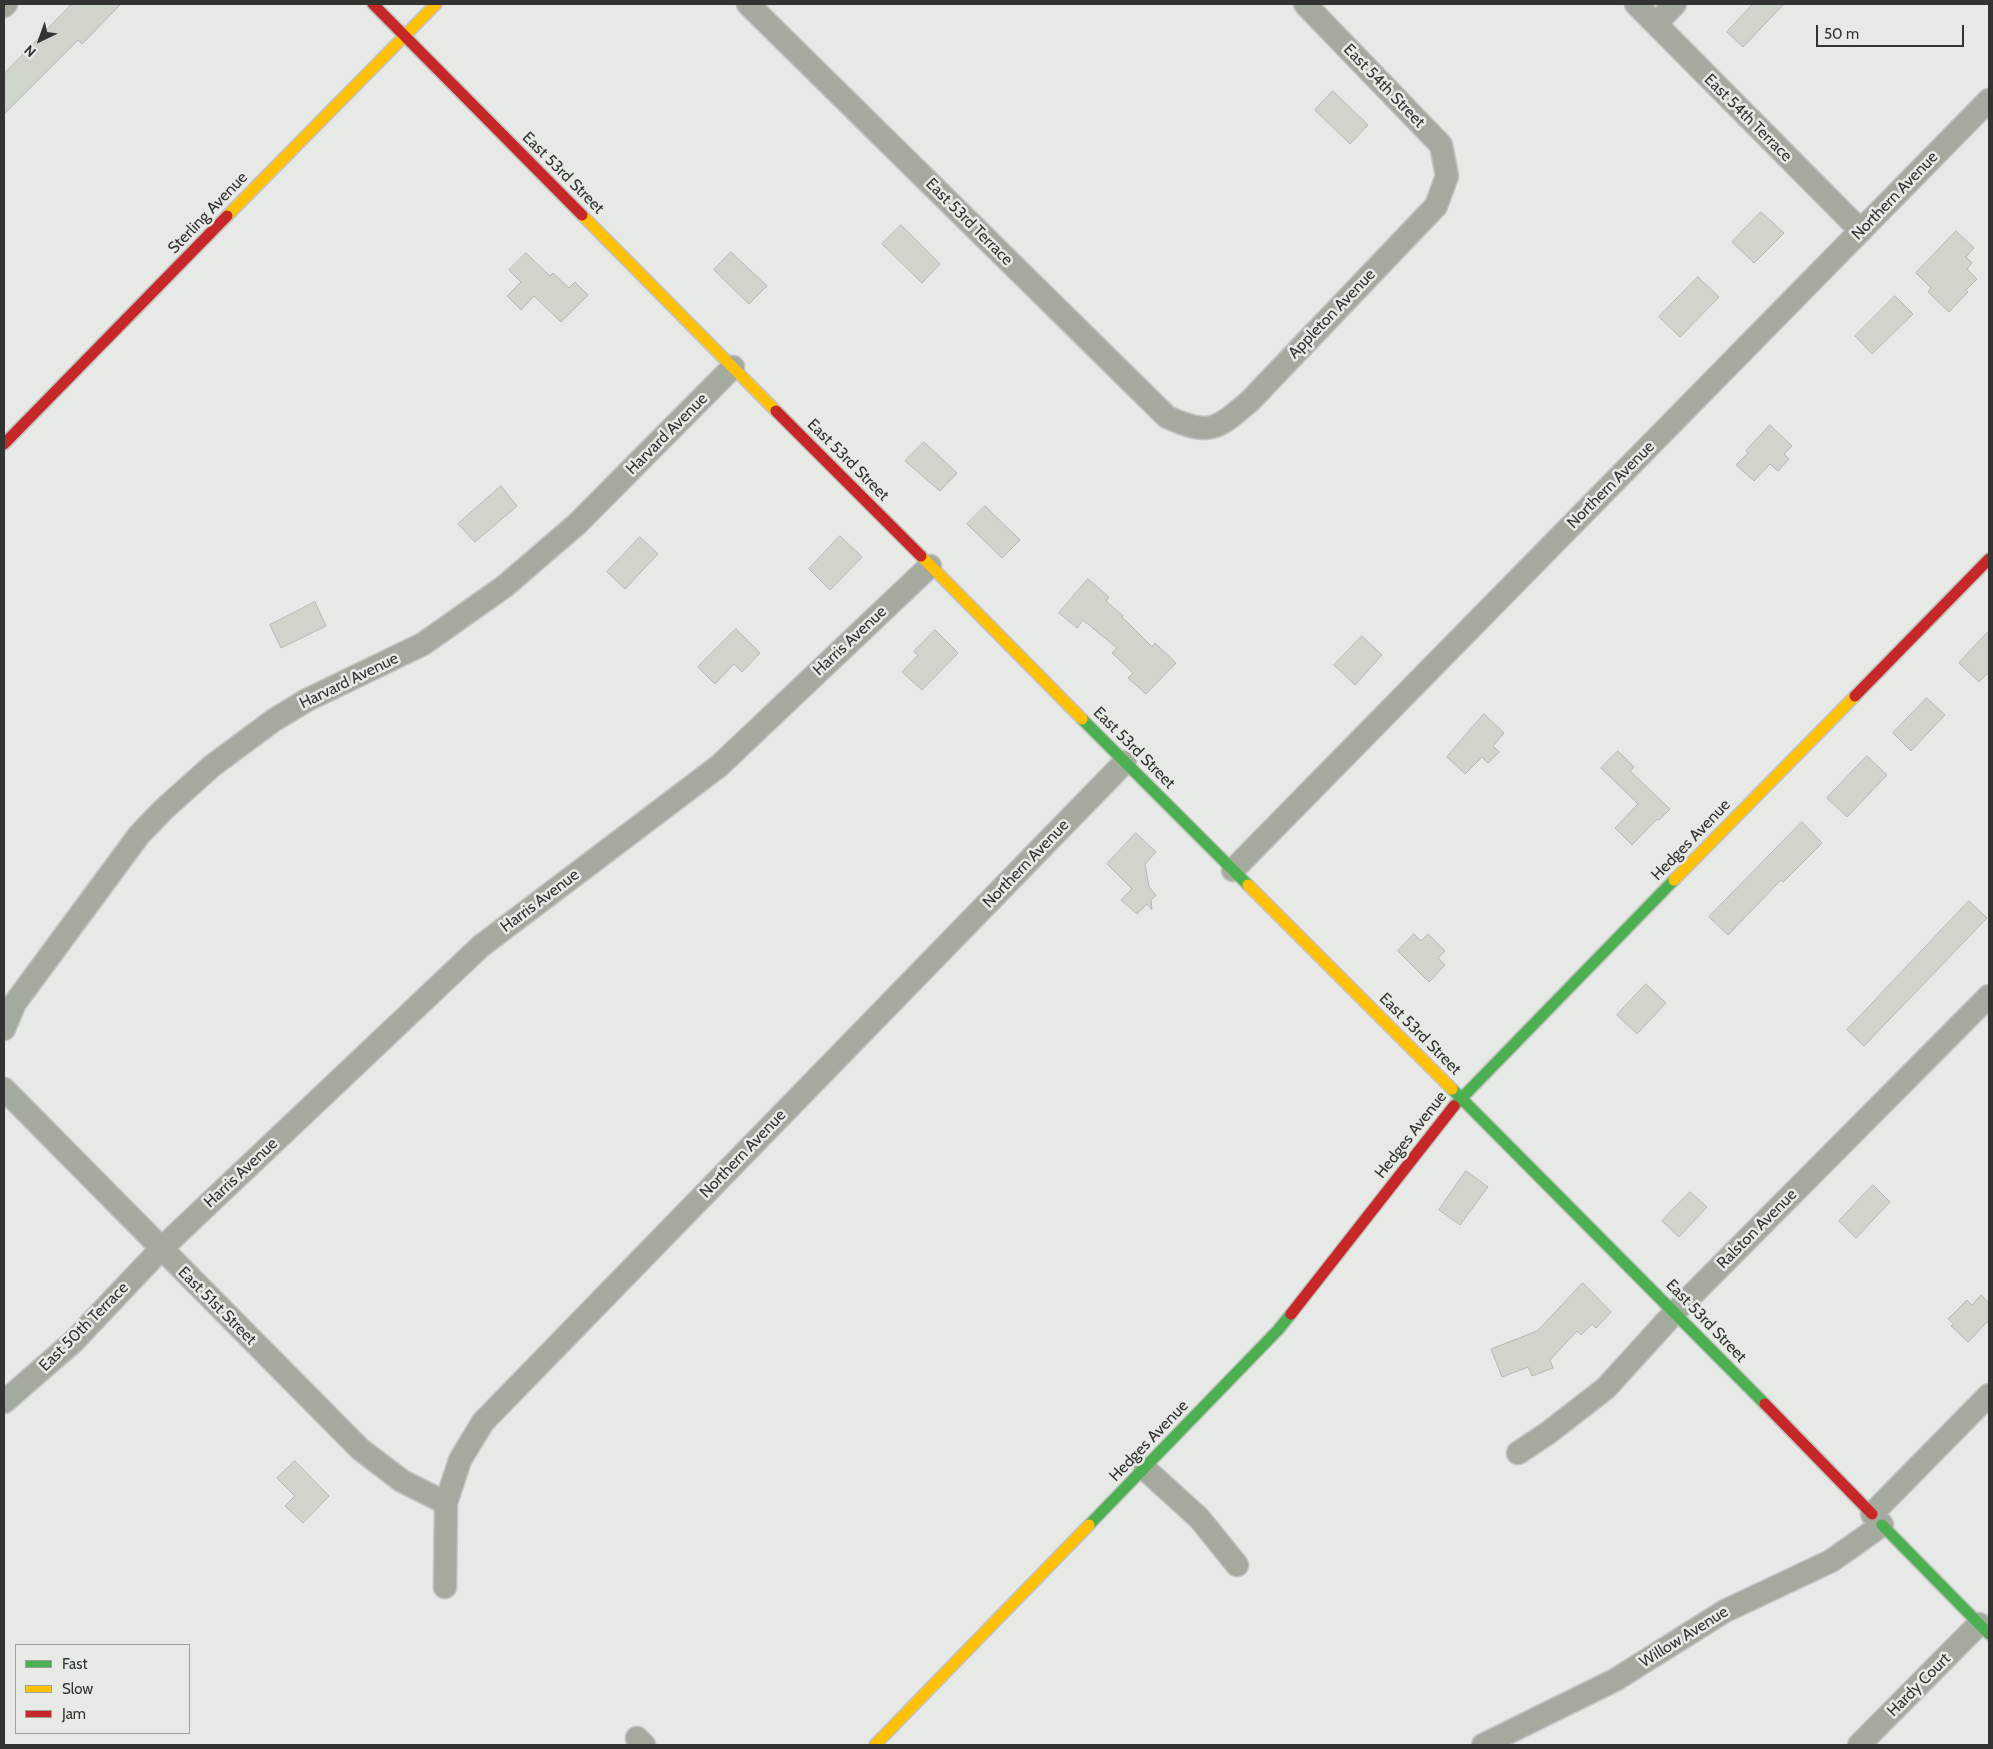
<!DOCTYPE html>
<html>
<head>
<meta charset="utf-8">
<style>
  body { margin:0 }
  #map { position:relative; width:1993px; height:1749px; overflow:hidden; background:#e7e9e6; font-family:Cabin,sans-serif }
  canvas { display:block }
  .frame { position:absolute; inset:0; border:5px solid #333432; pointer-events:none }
  .legend { position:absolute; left:15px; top:1644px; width:175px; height:90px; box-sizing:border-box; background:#e7eae5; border:1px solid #9fa19d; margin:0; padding:6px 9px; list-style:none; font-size:15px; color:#333432 }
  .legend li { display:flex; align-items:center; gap:10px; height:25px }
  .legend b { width:25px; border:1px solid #9fa19d }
  .north { position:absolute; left:15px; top:15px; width:50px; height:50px; -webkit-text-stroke:4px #e7eae5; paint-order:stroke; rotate:222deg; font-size:14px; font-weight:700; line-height:20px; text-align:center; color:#333432 }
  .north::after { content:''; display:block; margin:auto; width:18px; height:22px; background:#333432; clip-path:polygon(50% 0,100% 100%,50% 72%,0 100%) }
  .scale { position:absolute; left:1816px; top:25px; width:148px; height:22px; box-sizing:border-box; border:2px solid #333432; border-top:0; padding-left:6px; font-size:15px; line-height:18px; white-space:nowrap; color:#333432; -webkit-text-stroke:4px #e7eae5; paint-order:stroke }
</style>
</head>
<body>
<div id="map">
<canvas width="1993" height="1749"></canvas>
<div class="frame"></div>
<ul class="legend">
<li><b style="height:6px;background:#4caf50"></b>Fast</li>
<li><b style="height:6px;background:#ffc107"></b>Slow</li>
<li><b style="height:6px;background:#c62828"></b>Jam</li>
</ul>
<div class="north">N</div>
<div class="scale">50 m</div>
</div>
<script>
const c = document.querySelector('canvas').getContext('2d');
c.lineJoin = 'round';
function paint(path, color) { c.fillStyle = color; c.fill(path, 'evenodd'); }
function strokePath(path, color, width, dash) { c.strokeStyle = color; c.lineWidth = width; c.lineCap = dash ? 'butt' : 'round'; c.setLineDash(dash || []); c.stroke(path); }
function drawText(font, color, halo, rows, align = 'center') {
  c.font = font + ' Cabin,sans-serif'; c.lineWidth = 5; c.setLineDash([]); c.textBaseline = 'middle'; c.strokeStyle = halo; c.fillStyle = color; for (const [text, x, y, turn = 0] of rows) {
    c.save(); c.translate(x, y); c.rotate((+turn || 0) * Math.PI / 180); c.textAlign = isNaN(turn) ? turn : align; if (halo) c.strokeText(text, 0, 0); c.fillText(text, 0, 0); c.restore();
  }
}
const building = new Path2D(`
  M72,4h49l-39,40 -4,-4 -74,74v-40z
  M1753,4h31l-41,43 -16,-15z
  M1333,91l35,34 -18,19 -35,-34z
  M1761,212l23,21 -30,30 -22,-21z
  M901,225l39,39 -18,19 -40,-39z
  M1956,231l18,17 -8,9 6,6 -5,6 10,10 -11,11 2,2 -19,20 -21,-20 3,-4 -15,-15z
  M731,252l36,34 -18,18 -35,-34z
  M526,253l24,23 3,-3 16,15 6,-6 13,13 -27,27 -27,-26 -13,14 -14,-14 14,-14 -12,-12z
  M1698,277l21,20 -39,40 -21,-20z
  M1895,296l18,18 -41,40 -17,-18z
  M1770,425l22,21 -8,8 5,5 -11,12 -8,-7 -16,17 -18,-16 12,-12 -2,-2z
  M924,442l33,31 -17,18 -35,-30z
  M501,486l16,20 -42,36 -17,-18z
  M985,506l35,34 -18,18 -35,-34z
  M840,536l22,21 -32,33 -21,-21z
  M640,537l18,17 -33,35 -18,-17z
  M1088,579l21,18 -3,4 17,15 -1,1 30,30 3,-4 21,20 -30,31 -18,-16 5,-5 -21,-20 5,-5 -34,-28 -6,8 -18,-15z
  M315,602l11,24 -45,22 -11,-23z
  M736,629l24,24 -18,19 -8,-8 -19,20 -17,-17z
  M935,630l23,23 -36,37 -20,-18 16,-17 -4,-3z
  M1989,631v41l-10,10 -20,-19z
  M1362,636l20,19 -27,30 -21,-20z
  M1927,698l18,17 -34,36 -18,-18z
  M1484,714l20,19 -11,13 6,6 -11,11 -6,-6 -17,17 -18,-17z
  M1618,751l16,16 -4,4 40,38 -11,11 -2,-1 -25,26 -17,-17 23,-24 -37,-36z
  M1867,756l20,19 -40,42 -20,-19z
  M1802,822l20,21 -39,39 -2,-2 -53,55 -19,-18z
  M1136,833l20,19 -11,12 4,23 7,8 -5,5 1,10 -5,-6 -10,10 -16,-14 11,-11 -25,-25z
  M1969,901l18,17 -123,128 -17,-16z
  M1414,934l7,7 7,-7 17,17 -7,7 7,7 -16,17 -31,-31z
  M1646,984l20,19 -29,31 -20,-19z
  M1466,1171l22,16 -28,38 -21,-15z
  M1873,1185l17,17 -34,36 -17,-17z
  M1690,1192l17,15 -28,30 -17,-16z
  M1583,1283l28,29 -15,16 -4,-4 -11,11 -4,-4 -27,29 3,8 -21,8 -4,-9 -26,10 -11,-28 46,-18z
  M1981,1295l8,8v17l-21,22 -17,-16 3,-2 -6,-5 19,-19 5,5z
  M295,1461l34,35 -26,27 -18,-17 10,-10 -18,-18z`);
paint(building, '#d0d5cc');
strokePath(building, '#b4b6b4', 1);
const street = new Path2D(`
  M748,4l419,413c43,19 49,13 83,-16l186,-195 11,-30 -6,-31 -136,-141
  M1636,4l225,227
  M4,6l2,-2
  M1656,24l19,-20
  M1233,870l756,-770
  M4,1029l11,-26 124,-168 25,-26 48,-43 62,-46 33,-20 116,-56 82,-58 72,-62 156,-157
  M4,1089l356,360 42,32 44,22
  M4,1402l70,-61 87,-92 320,-303 238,-180 211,-200
  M1518,1453l30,-20 58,-45 69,-76 314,-316
  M1145,1469l54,49 38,47
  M445,1587l1,-84 14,-43 23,-38 642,-660
  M637,1738l7,7
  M1483,1745l132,-65 110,-69 106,-50 51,-36 -10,-11 117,-119
  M1859,1745l120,-121`);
const fast = new Path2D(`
  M1082,719l166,166
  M1452,1089l313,315
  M1454,1106l220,-226
  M1089,1525l189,-195 13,-16
  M1882,1525l107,109`);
const slow = new Path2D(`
  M582,215l194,196
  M227,216l209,-212
  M921,556l161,163
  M1674,880l181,-184
  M1248,885l204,204
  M875,1745l214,-220`);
const jam = new Path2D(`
  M373,4l209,211
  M776,411l145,145
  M4,444l223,-228
  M1855,696l134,-137
  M1291,1314l163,-208
  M1765,1404l107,110`);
strokePath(street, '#c3c4c3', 25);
strokePath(fast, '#c3c4c3', 14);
strokePath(slow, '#c3c4c3', 14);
strokePath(jam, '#c3c4c3', 14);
strokePath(street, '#a5aa9f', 22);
strokePath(fast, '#4caf50', 11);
strokePath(slow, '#ffc107', 11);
strokePath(jam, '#c62828', 11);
drawText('16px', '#333432', '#e7eae5', [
  ["East 54th Street",1384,86,46],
  ["East 54th Terrace",1748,118,45],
  ["East 53rd Street",563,173,45],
  ["Northern Avenue",1895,196,-46],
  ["Sterling Avenue",208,213,-46],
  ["East 53rd Terrace",969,222,45],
  ["Appleton Avenue",1332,314,-46],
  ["Harvard Avenue",667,434,-45],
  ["East 53rd Street",848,460,45],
  ["Northern Avenue",1611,485,-45],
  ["Harris Avenue",850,641,-43],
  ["Harvard Avenue",349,681,-26],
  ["East 53rd Street",1134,748,45],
  ["Hedges Avenue",1691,840,-46],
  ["Northern Avenue",1026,864,-46],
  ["Harris Avenue",540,901,-37],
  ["East 53rd Street",1420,1034,45],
  ["Hedges Avenue",1411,1135,-52],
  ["Northern Avenue",743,1154,-46],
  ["Harris Avenue",241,1173,-43],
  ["Ralston Avenue",1757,1229,-45],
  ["East 51st Street",217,1306,45],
  ["East 53rd Street",1706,1321,46],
  ["East 50th Terrace",84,1327,-45],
  ["Hedges Avenue",1149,1441,-46],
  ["Willow Avenue",1684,1637,-32],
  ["Hardy Court",1919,1685,-45]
]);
</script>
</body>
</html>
